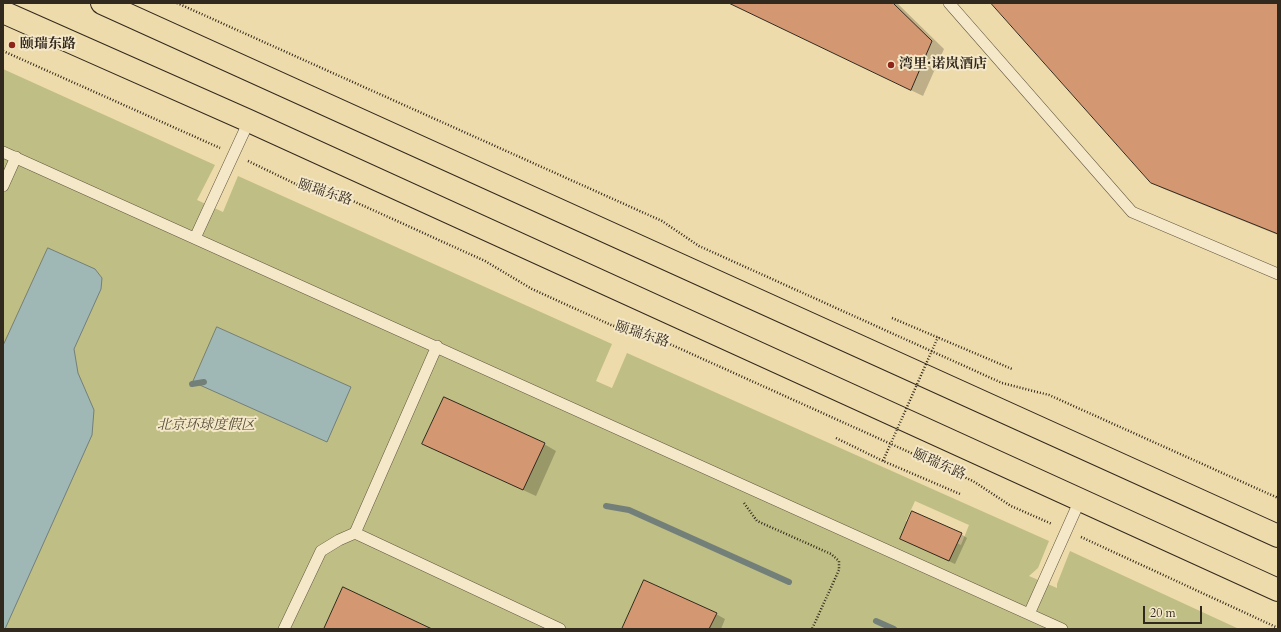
<!DOCTYPE html>
<html>
<head>
<meta charset="utf-8">
<style>
  body { margin:0 }
  #map { position:relative; width:1281px; height:632px; overflow:hidden; background:#eedbab; font-family:Cardo,serif }
  canvas { display:block }
  .frame { position:absolute; inset:0; border:4px solid #32291e; pointer-events:none }
  .scale { position:absolute; left:1143px; top:606px; width:59px; height:18px; box-sizing:border-box; border:2px solid #32291e; border-top:0; padding-left:5px; font-size:12px; line-height:14px; white-space:nowrap; color:#32291e; -webkit-text-stroke:3px #f4e8c8; paint-order:stroke }
</style>
</head>
<body>
<div id="map">
<canvas width="1281" height="632"></canvas>
<div class="frame"></div>
<div class="scale">20 m</div>
</div>
<script>
const c = document.querySelector('canvas').getContext('2d');
c.lineJoin = 'round';
function paint(path, color) { c.fillStyle = color; c.fill(path, 'evenodd'); }
function strokePath(path, color, width, dash) { c.strokeStyle = color; c.lineWidth = width; c.lineCap = dash ? 'butt' : 'round'; c.setLineDash(dash || []); c.stroke(path); }
function drawText(font, color, halo, rows, align = 'center') {
  c.font = font + ' Cardo,"Noto Serif SC",serif'; c.lineWidth = 4; c.setLineDash([]); c.textBaseline = 'middle'; c.strokeStyle = halo; c.fillStyle = color; for (const [text, x, y, turn = 0] of rows) {
    c.save(); c.translate(x, y); c.rotate((+turn || 0) * Math.PI / 180); c.textAlign = isNaN(turn) ? turn : align; if (halo) c.strokeText(text, 0, 0); c.fillText(text, 0, 0); c.restore();
  }
}
paint(new Path2D(`
  M3,69l212,96 -18,35 26,12 15,-36 374,168 -16,37 16,7 15,-35 422,188 -11,27 -9,8 28,12v-4l13,-33 169,78h-1236zM915,501l54,24 -8,20 -55,-24z`), '#bfbe84');
const water = new Path2D(`
  M48,248l47,21 7,9 -1,11 -27,60 4,24 16,37 -2,25 -87,194h-2v-283z
  M217,327l134,60 -24,55 -134,-60z`);
paint(water, '#9fb8b6');
strokePath(water, '#737f79', 1);
paint(new Path2D(`
  M729,3h168l47,46 -21,47z
  M992,3h286v232l-114,-46 -13,-7z
  M424,444h120l12,7 -20,45z
  M961,534l6,4 -12,26 -48,-22z
  M716,614l9,5 -4,10h-98z`), '#0003');
strokePath(new Path2D(`
  M192,384l12,-2
  M606,506l23,4 160,72
  M876,621l18,8`), '#737f79', 6);
const building = new Path2D(`
  M729,3h164l39,38 -21,49z
  M991,3h287v231l-127,-51z
  M444,397l101,46 -22,47 -101,-46z
  M912,511l50,22 -13,28 -49,-22z
  M644,580l73,33 -8,16h-87z
  M343,587l89,42h-108z`);
paint(building, '#d39772');
strokePath(building, '#32291e', 1);
const lane = new Path2D(`
  M949,3l183,209 146,62
  M3,152l1059,477
  M3,186l13,-29
  M195,238l54,-117
  M355,533l205,96
  M1029,614l51,-114
  M284,629l37,-78 18,-11 16,-7 82,-187`);
const primary = new Path2D(`
  M102,3l1176,533
  M3,12l246,109 1029,469`);
strokePath(lane, '#615641', 12);
strokePath(primary, '#32291e', 24);
strokePath(new Path2D(`
  M177,3l485,218 37,25 303,137 47,12 229,103
  M3,51l217,97
  M248,161l56,27 38,8 143,65 47,28 79,36 52,16 310,140 38,25 41,18
  M892,318l120,51
  M836,438l47,23 77,33
  M744,503l13,18 74,33 8,7v9l-27,59
  M1081,537l197,91`), '#32291e', 2.5, [1, 2]);
strokePath(lane, '#f4e8c8', 11);
strokePath(primary, '#eedbab', 22);
strokePath(new Path2D(`
  M883,461l55,-124`), '#32291e', 2.5, [1, 2]);
for (const [x, y, r, color] of [
  [12,45,4,"#8f2418"],
  [891,65,4,"#8f2418"]
]) { const dot = new Path2D(); dot.arc(x, y, r, 0, 2 * Math.PI); c.fillStyle = color; c.fill(dot); strokePath(dot, '#f4e8c8', 1.5); }
drawText('bold 14px', '#32291e', '#f4e8c8', [
  ["颐瑞东路",20,45],
  ["湾里·诺岚酒店",899,65]
], 'left');
drawText('14px', '#32291e', '#f4e8c8', [
  ["颐瑞东路",325,193,18],
  ["颐瑞东路",642,335,18],
  ["颐瑞东路",939,465,24]
]);
drawText('italic 14px', '#554e38', '#f4e8c8', [
  ["北京环球度假区",206,426]
]);
</script>
</body>
</html>
